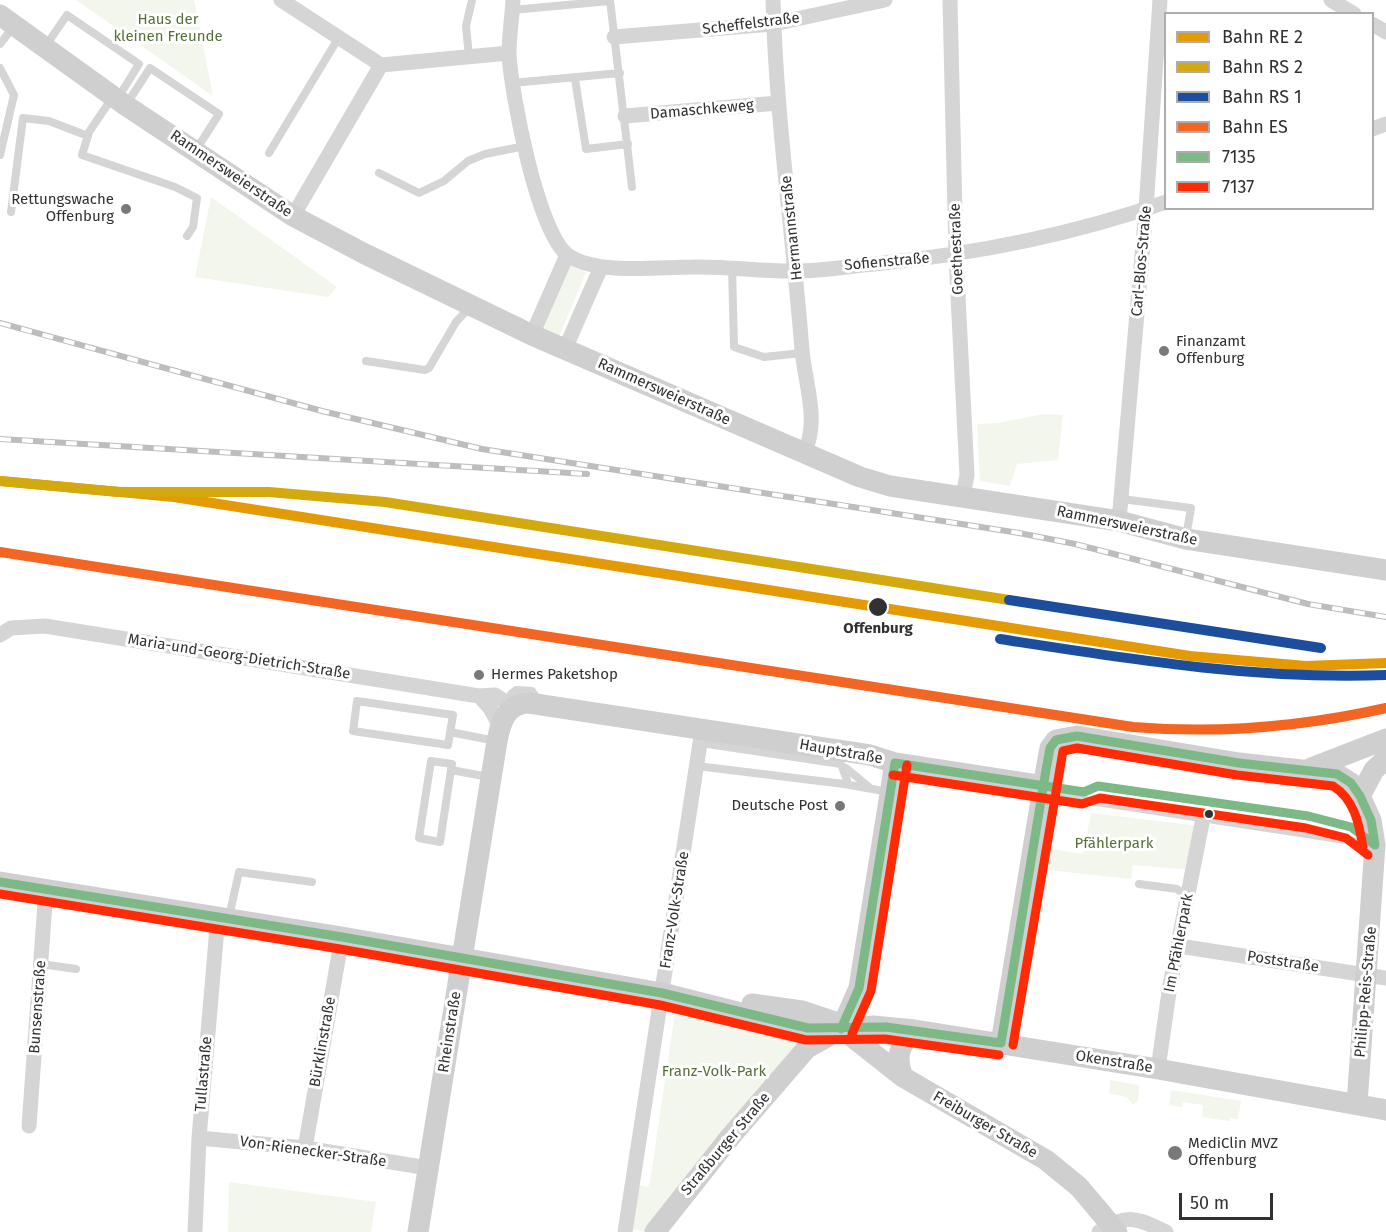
<!DOCTYPE html>
<html>
<head>
<meta charset="utf-8">
<style>
  body { margin:0 }
  #map { position:relative; width:1386px; height:1232px; overflow:hidden; background:#fff; font-family:"Fira Sans",sans-serif }
  canvas { display:block }
  .legend { position:absolute; left:1164px; top:12px; width:210px; height:198px; box-sizing:border-box; background:#fff; border:2px solid #adadad; margin:0; padding:8px 10px; list-style:none; font-size:18px; color:#313131 }
  .legend li { display:flex; align-items:center; gap:12px; height:30px }
  .legend b { width:30px; border:2px solid #adadad }
  .scale { position:absolute; left:1179px; top:1193px; width:94px; height:27px; box-sizing:border-box; border:3px solid #313131; border-top:0; padding-left:8px; font-size:18px; line-height:21px; white-space:nowrap; color:#313131; -webkit-text-stroke:4px #fff; paint-order:stroke }
</style>
</head>
<body>
<div id="map">
<canvas width="1386" height="1232"></canvas>
<ul class="legend">
<li><b style="height:8px;background:#e39a05"></b>Bahn RE 2</li>
<li><b style="height:8px;background:#d3a90f"></b>Bahn RS 2</li>
<li><b style="height:8px;background:#1d4e9e"></b>Bahn RS 1</li>
<li><b style="height:8px;background:#f26522"></b>Bahn ES</li>
<li><b style="height:8px;background:#7cb987"></b>7135</li>
<li><b style="height:8px;background:#fe2b06"></b>7137</li>
</ul>
<div class="scale">50 m</div>
</div>
<script>
const c = document.querySelector('canvas').getContext('2d');
c.lineJoin = 'round';
function paint(path, color) { c.fillStyle = color; c.fill(path, 'evenodd'); }
function strokePath(path, color, width, dash) { c.strokeStyle = color; c.lineWidth = width; c.lineCap = dash ? 'butt' : 'round'; c.setLineDash(dash || []); c.stroke(path); }
function drawText(font, color, halo, rows, align = 'center') {
  c.font = font + ' "Fira Sans",sans-serif'; c.lineWidth = 6; c.setLineDash([]); c.textBaseline = 'middle'; c.strokeStyle = halo; c.fillStyle = color; for (const [text, x, y, turn = 0] of rows) {
    c.save(); c.translate(x, y); c.rotate((+turn || 0) * Math.PI / 180); c.textAlign = isNaN(turn) ? turn : align; if (halo) c.strokeText(text, 0, 0); c.fillText(text, 0, 0); c.restore();
  }
}
paint(new Path2D(`
  M76,0h118l19,96z
  M211,197l126,90 -9,10 -133,-20z
  M568,265l18,7 -27,65 -18,-8z
  M1044,414l19,1 -5,45 -41,4 -7,22 -30,-5 -3,-57 20,-1z
  M1091,813l109,13 -9,44 -58,-5 -2,14 -83,-9 3,-21 32,5z
  M675,1013l124,30 -154,189 -14,-3 7,-44 10,2 2,-5z
  M1110,1080l29,5 -1,15 -5,5 -6,-8 -18,-4z
  M1171,1090l70,11 -3,18 -8,-1 -1,3 -27,-4 1,-12 -20,-3 -1,5 -13,-2z
  M229,1182l147,20 -5,30h-143z`), '#f2f6ed');
strokePath(new Path2D(`
  M610,0l22,187
  M512,10l98,-9
  M0,44l13,-17
  M45,47l22,-32 72,49 -21,34
  M469,57l-3,-31 6,-26
  M0,68l14,27 -14,60
  M575,79l11,70 42,-5
  M512,83l108,-10
  M112,98l-23,34 -7,23 93,32 22,11 -4,29 -6,9
  M126,105l24,-37 69,46 -23,36
  M269,153l70,-116
  M379,173l40,20 25,-12 24,-20 17,-7 40,-8
  M11,212l12,-94 26,3 39,15
  M732,266l2,81 30,10 38,-4
  M366,361l59,9 4,-2 27,-46 13,-14
  M1122,499l69,9 -5,29
  M357,701l96,14 -5,30 -95,-14z
  M512,704l-1,-10 5,-4 16,1 7,10
  M450,732l46,9
  M697,766l147,18 3,-4 -6,-16 -140,-21
  M846,768l23,19
  M451,770l1,-6 -21,-3 -12,77 21,4 11,-72 38,7
  M844,784l45,8
  M1045,787l39,5 14,-6 210,30 43,11 20,15
  M1050,790l14,7 308,47
  M1139,884l38,5 11,8
  M229,917l10,-45 73,10
  M41,964l35,5`), '#d5d5d5', 8);
strokePath(new Path2D(`
  M281,0l100,65
  M513,0c-1,18 -4,36 -4,54 2,38 29,182 60,202 30,19 88,11 124,11 35,-1 70,5 104,4 26,0 52,-5 77,-7 101,-10 195,-28 292,-62
  M773,0c3,117 20,234 29,350 3,34 18,71 2,103
  M950,0l6,256 11,219 -4,21
  M1331,0l23,14
  M1372,24l14,8
  M614,37l159,-13 112,-24
  M625,116l153,-13
  M1372,129l14,-5
  M293,216l88,-151 128,-12
  M532,335l35,-80
  M565,349l36,-82
  M1119,521l27,-312 14,-209
  M0,635l11,-7 34,-2 434,70 16,-1 18,12
  M479,696l11,12 10,18
  M1179,946l207,32
  M1158,1069l12,-84 33,-167
  M29,1126l17,-237
  M199,1138l106,10 123,20
  M305,1148l37,-211
  M195,1232l4,-94 19,-222
  M625,1232l77,-502
  M1099,1232c27,-19 39,-14 67,0`), '#d5d5d5', 15);
strokePath(new Path2D(`
  M0,15l125,90 168,111 72,38 167,81 328,142 30,9 229,35 67,18 200,31
  M1311,768l75,-29
  M1360,796l14,-26 12,-11
  M0,882l342,55 320,56 122,31 39,5 50,-3 42,4 243,39 228,41
  M752,1004l50,7 30,10 71,56 143,83 33,27 38,45
  M1001,1043l45,-273 4,-22 6,-8 21,-4 162,27 98,11 14,9 9,13 11,24 4,25 -18,259
  M903,1077c-8,-21 -4,-32 12,-47
  M418,1232l79,-491c4,-20 9,-37 32,-38l341,52 25,8 149,23
  M655,1232l76,-96 76,-88 34,-19 18,-41 36,-225`), '#cfcfcf', 21);
const rail = new Path2D(`
  M0,323l322,88 160,38 537,84 56,11 233,60 78,13
  M0,439l587,35`);
strokePath(rail, '#bdbdbd', 6);
strokePath(rail, '#fff', 4, [11]);
strokePath(new Path2D(`
  M895,763l189,29 14,-6 210,30 43,11 24,18
  M0,882l342,55 320,56 146,35 78,-1 115,16
  M841,1029l18,-41 36,-225
  M1001,1043l45,-273 4,-22 6,-8 21,-4 162,27 98,11 14,9 9,13 11,24 4,25`), '#7cb987', 9);
strokePath(new Path2D(`
  M893,775l189,29 18,-6 206,30 40,10 22,17
  M0,894l340,55 320,56 146,35 79,-1 114,16
  M852,1034l19,-43 36,-226
  M1013,1045l50,-294 14,-3 160,27 96,11c21,13 26,37 30,61`), '#fe2b06', 9);
strokePath(new Path2D(`
  M0,481l174,16 1016,159 116,10 80,-3`), '#e39a05', 10);
strokePath(new Path2D(`
  M0,481l119,11h150l116,10 624,98`), '#d3a90f', 10);
strokePath(new Path2D(`
  M1009,600l312,48
  M1000,639c129,20 255,41 386,36`), '#1d4e9e', 10);
strokePath(new Path2D(`
  M0,552l1133,175c86,7 169,0 253,-19`), '#f26522', 10);
for (const [x, y, r, color] of [
  [126,209,6,"#797979"],
  [1164,351,6,"#797979"],
  [878,607,10,"#313131"],
  [479,675,6,"#797979"],
  [840,806,6,"#797979"],
  [1209,814,5,"#313131"],
  [1175,1153,8,"#797979"]
]) { const dot = new Path2D(); dot.arc(x, y, r, 0, 2 * Math.PI); c.fillStyle = color; c.fill(dot); strokePath(dot, '#fff', 2); }
drawText('15px', '#57703a', '#fff', [
  ["Haus der",168,20],
  ["kleinen Freunde",168,37],
  ["Pfählerpark",1114,844],
  ["Franz-Volk-Park",714,1072]
]);
drawText('15px', '#313131', '#fff', [
  ["Scheffelstraße",751,24,-7],
  ["Damaschkeweg",702,110,-5],
  ["Rammersweierstraße",231,174,34],
  ["Hermannstraße",792,228,-96],
  ["Goethestraße",957,249,-92],
  ["Carl-Blos-Straße",1142,261,-85],
  ["Sofienstraße",887,262,-5],
  ["Rammersweierstraße",664,392,24],
  ["Rammersweierstraße",1127,526,12],
  ["Maria-und-Georg-Dietrich-Straße",239,657,9],
  ["Hauptstraße",841,752,10],
  ["Franz-Volk-Straße",675,910,-81],
  ["Im Pfählerpark",1179,943,-79],
  ["Poststraße",1283,962,9],
  ["Philipp-Reis-Straße",1366,992,-85],
  ["Bunsenstraße",38,1007,-86],
  ["Rheinstraße",450,1032,-81],
  ["Bürklinstraße",323,1042,-80],
  ["Okenstraße",1114,1062,9],
  ["Tullastraße",204,1074,-85],
  ["Freiburger Straße",985,1125,30],
  ["Straßburger Straße",726,1144,-50],
  ["Von-Rienecker-Straße",313,1152,8]
]);
drawText('15px', '#313131', '#fff', [
  ["Rettungswache",114,200,"right"],
  ["Offenburg",114,217,"right"],
  ["Finanzamt",1176,342],
  ["Offenburg",1176,359],
  ["Hermes Paketshop",491,675],
  ["Deutsche Post",828,806,"right"],
  ["MediClin MVZ",1188,1144],
  ["Offenburg",1188,1161]
], 'left');
drawText('bold 15px', '#313131', '#fff', [
  ["Offenburg",878,629]
]);
</script>
</body>
</html>
